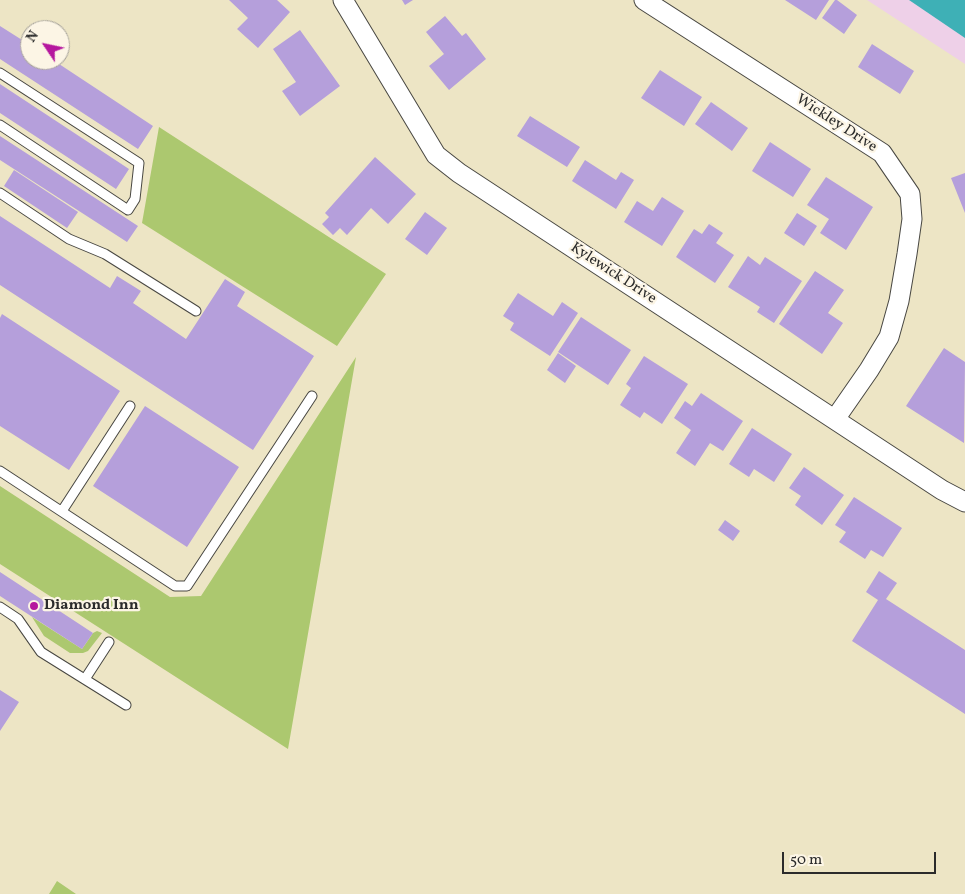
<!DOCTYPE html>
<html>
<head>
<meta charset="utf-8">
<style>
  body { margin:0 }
  #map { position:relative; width:965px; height:894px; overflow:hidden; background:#ede5c5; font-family:Vollkorn,serif }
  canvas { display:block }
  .north { position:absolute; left:20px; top:20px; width:50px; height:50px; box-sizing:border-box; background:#fcf5e5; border:1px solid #a8a49b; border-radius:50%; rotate:304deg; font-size:14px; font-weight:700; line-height:20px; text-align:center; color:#2b2b2b }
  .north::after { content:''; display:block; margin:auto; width:18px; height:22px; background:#b5179e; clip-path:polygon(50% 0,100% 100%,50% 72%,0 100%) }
  .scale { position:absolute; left:782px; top:852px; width:154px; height:22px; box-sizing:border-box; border:2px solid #2b2b2b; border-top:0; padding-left:6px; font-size:15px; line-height:18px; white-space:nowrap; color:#2b2b2b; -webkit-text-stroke:4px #fcf5e5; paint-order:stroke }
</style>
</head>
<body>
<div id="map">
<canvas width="965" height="894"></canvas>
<div class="north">N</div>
<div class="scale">50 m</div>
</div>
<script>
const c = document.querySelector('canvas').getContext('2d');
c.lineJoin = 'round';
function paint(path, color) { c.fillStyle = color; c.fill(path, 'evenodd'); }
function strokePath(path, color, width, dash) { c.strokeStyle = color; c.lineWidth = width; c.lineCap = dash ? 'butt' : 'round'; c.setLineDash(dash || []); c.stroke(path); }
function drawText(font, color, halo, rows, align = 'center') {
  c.font = font + ' Vollkorn,serif'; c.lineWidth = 4.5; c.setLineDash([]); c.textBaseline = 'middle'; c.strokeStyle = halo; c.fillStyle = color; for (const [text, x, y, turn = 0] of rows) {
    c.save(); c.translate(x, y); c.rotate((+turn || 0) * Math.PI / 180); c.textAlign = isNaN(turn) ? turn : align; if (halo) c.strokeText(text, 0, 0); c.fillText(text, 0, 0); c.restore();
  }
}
paint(new Path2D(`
  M867,0h98v64z`), '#eed0e8');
paint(new Path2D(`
  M159,127l227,147 -49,72 -195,-123z
  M356,357l-68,392 -288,-185v-78l170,111 31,-1z
  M32,617l50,32 11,-16 4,-2 5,2 -14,18 -5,2h-13l-26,-17z
  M57,881l19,13h-27z`), '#acc86f');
paint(new Path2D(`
  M909,0h56v38z`), '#3eb0b6');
paint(new Path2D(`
  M229,0h48l13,12 -32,36 -21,-19 11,-11z
  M402,0h11l-8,5z
  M785,0h44l-13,20z
  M835,0h2l20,15 -13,19 -22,-16z
  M445,16l17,20 4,-3 20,26 -37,31 -20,-24 15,-12 -18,-22z
  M0,26l30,19v15h23l100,66 -15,23 -138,-90z
  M300,30l40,56 -40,30 -18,-25 14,-9 -23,-33z
  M872,44l42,27 -14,23 -42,-27z
  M660,70l42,27 -18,29 -43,-28z
  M0,84l129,85 -13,20 -116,-76z
  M711,102l37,26 -16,23 -37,-27z
  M530,116l50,31 -13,20 -50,-31z
  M0,136l138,90 -11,16 -127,-82z
  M770,142l41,27 -18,28 -41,-26z
  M375,157l41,37 -28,30 -17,-16 -24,27 -7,-7 -7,7 -11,-11 7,-7 -4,-4z
  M585,160l31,20 5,-8 13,8 -18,29 -44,-28z
  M14,170l64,42 -11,16 -63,-42z
  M965,173v40l-14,-35z
  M826,177l47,30 -27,43 -26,-17 9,-14 -22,-14z
  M662,197l22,14 -22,35 -38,-24 13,-21 16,10z
  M425,212l22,16 -20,27 -22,-16z
  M797,213l20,13 -13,20 -20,-13z
  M0,216l110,72 7,-12 24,15 -8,12 53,36 39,-60 20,13 -8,14 77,50 -61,94 -253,-165z
  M709,224l14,9 -7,10 18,12 -19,28 -39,-26 18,-28 8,5z
  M748,256l12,9 5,-8 37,24 -28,42 -17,-11 3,-5 -32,-20z
  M815,271l29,19 -16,23 15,10 -21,31 -43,-30z
  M518,293l35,23 9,-14 16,11 -28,43 -40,-26 4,-7 -11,-7z
  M2,314l118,77 -51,79 -69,-44v-108z
  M581,317l50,33 -23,35 -50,-33z
  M944,348l21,14 -1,81 -58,-37z
  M558,353l18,13 -11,17 -18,-13z
  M644,356l44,28 -26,40 -18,-12 -4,6 -20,-13 11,-17 -5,-4z
  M701,393l42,28 -20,30 -13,-8 -15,23 -19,-13 15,-23 -17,-12 11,-17 7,5z
  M145,406l94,61 -52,80 -94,-61z
  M752,428l40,26 -18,28 -20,-13 -5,8 -20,-13z
  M804,467l40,28 -22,30 -27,-20 6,-9 -12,-8z
  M854,497l48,31 -19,29 -12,-7 -6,9 -26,-17 7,-10 -11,-7z
  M725,520l15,11 -7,10 -15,-11z
  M879,571l18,12 -11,16 79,51v64l-113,-73 26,-41 -12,-8z
  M0,572l93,61 -11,16 -82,-53z
  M0,690l19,12 -19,29z`), '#b59fdb');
const service = new Path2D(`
  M0,73l139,90 -4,36 -7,11 -128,-85
  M0,193l69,46 36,15 91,57
  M0,471l175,115h12l125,-190
  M62,511l68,-105
  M0,607l18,12 23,33 85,53
  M85,679l24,-37`);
const minor = new Path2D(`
  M343,0l93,155 23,18 483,317 23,12
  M644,0l238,153 28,41 2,25 -5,35 -8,47 -10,36 -20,33 -34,49`);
strokePath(service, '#484742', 11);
strokePath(minor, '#484742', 21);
strokePath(service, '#fff', 9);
strokePath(minor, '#fff', 19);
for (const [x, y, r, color] of [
  [34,606,5,"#b5179e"]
]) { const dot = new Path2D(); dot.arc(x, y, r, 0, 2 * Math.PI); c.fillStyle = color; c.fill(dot); strokePath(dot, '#fcf5e5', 2); }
drawText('15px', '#2b2b2b', '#fcf5e5', [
  ["Wickley Drive",836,124,33],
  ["Kylewick Drive",613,274,33]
]);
drawText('bold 15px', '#2b2b2b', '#fcf5e5', [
  ["Diamond Inn",44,606]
], 'left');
</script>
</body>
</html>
